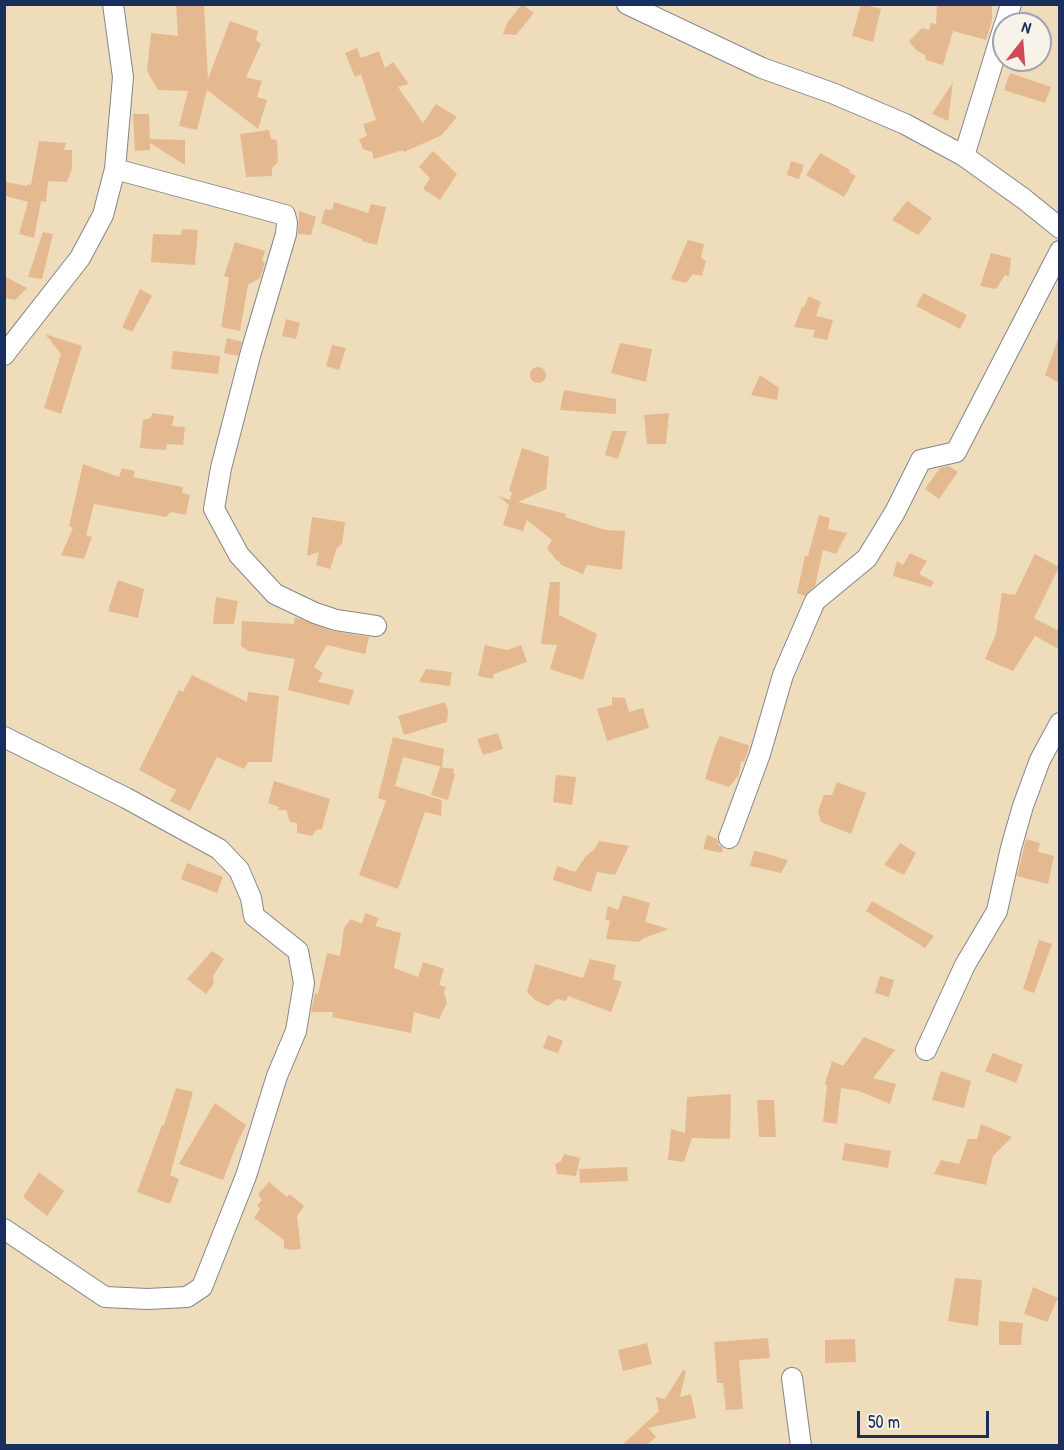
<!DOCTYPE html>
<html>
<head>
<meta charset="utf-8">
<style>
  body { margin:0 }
  #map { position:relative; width:1064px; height:1450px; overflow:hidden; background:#efdcbb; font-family:"Patrick Hand",sans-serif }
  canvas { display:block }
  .frame { position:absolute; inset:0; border:6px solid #1b2f5e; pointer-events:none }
  .north { position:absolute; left:992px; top:12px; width:60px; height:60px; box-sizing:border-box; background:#f7f3e8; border:2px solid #9fa5b1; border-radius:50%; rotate:17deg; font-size:16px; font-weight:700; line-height:24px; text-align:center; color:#1b2f5e }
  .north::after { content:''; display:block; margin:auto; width:21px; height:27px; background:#d1495b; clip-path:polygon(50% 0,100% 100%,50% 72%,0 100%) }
  .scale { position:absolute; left:857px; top:1411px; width:132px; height:27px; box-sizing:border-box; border:3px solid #1b2f5e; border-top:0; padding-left:8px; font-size:18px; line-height:21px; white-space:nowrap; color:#1b2f5e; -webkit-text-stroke:4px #f7f3e8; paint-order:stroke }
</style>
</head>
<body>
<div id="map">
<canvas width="1064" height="1450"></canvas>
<div class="frame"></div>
<div class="north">N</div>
<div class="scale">50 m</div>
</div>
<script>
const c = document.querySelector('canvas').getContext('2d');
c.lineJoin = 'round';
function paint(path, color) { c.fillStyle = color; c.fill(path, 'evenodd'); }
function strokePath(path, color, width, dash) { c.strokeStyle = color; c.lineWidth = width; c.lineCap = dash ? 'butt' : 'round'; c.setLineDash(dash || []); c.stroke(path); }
paint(new Path2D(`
  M176,4h28l4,75 22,-58 28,10 -2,9 5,4 -15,33 16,4 -5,16 10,3 -9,29 -51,-39 -10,40 -18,-4 9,-35 -30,-1 -11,-19 4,-38 27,3z
  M522,4l12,9 -18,22 -13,-1 4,-11z
  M861,4l20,5 -8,33 -21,-6z
  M937,4h55v17l-6,19 -33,-9 -10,34 -17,-5 -1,-5 -9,-5 -7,-9 13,-13 7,2 2,-7 5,1z
  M357,48l4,10 18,-7 6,17 8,-6 16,22 -11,3 25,36 13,-19 21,13 -15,18 -38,17 -1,-2 -29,9 -2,-7 -9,-3 -4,-10 8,-3 -4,-12 13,-4 -15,-46 -6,3 -10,-24z
  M1010,73l41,14 -6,16 -41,-13z
  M953,82l-5,39 -16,-7z
  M133,114h16l1,25 35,1v25l-35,-22v7l-15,1z
  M269,130l2,9 6,1 1,22 -6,6v8l-26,1 -6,-43z
  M39,141l27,2 -2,7h8v18l-5,14 -19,-1 -2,21 -5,-1 -7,37 -15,-4 9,-32 -22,-6v-14l21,4v-2l4,1z
  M433,151l24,23 -17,26 -17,-11 7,-11 -11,-11z
  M820,153l30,17 -1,2 7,4 -12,21 -38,-22z
  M791,161l13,4 -5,14 -12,-4z
  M907,201l25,17 -14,17 -26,-15z
  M334,202l34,11 3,-9 15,3 -9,38 -15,-4v-2l-41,-16 4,-14 7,1z
  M299,211l17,6 -5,18 -13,-1z
  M182,229l16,1 -3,35 -44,-3 2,-28 28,1z
  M43,232l10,2 -11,45 -14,-2z
  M688,240l16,4 -3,14 5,3 -4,15 -9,-2 -7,9 -15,-4z
  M235,242l30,9 -3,10 3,2 -5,15 -12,7 -8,46 -19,-4 8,-49 -5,-2z
  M991,253l20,5 -2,18 -4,-1 -9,14 -16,-3z
  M4,276l23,12 -12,12 -11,-2z
  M140,289l12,7 -20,36 -10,-5z
  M923,293l44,22 -7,14 -44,-23z
  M809,296l12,6 -5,14 17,4 -6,20 -14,-3 2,-7 -21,-3 8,-20h2z
  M286,319l14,4 -4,16 -14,-3z
  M45,334l37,12 -21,68 -17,-6 17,-54z
  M227,338l15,4 -4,14 -14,-3z
  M1058,339h1v44l-14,-8z
  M620,343l32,6 -6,33 -35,-9z
  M332,345l14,3 -7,22 -13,-4z
  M173,351l47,5 -2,18 -47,-5z
  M530 375a8 8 0 1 1 16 0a8 8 0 1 1-16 0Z
  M760,375l19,13 -2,12 -26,-5z
  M564,390l52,9v15l-56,-4z
  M152,413l22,3 -2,10 13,1 -2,18 -16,-1 -1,6 -26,-2 3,-28 8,-2z
  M669,413l-3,31h-19l-3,-29z
  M612,431h15l-9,28 -13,-4z
  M522,448l27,9 -3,32 -28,13 48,12 -1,3 40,13 20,1 -3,39 -35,-5 -4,9 -22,-9 -2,-4 -3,-1 -9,-12 5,-8 -25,-20 -4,11 -20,-6 6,-20 -11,-9 12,4 2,-8 -3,-1z
  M83,464l36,13 3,-9 13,3 -2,6 50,10 -1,6 8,2 -4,20 -15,-3 -5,5 -72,-13 -8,31 6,2 -8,22 -23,-4 12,-27 -4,-2z
  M949,466l9,6 -19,27 -14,-10 15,-21z
  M819,515l11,3 -2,11 19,4 -11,21 -13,-4 -8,36 -11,10 -7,-3 8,-37h3z
  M312,517l33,5 -3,22 -5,4 -7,21 -14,-4 3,-13 -12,4z
  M910,553l17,8 -8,13 15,8 -3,5 -38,-11 4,-15 6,4z
  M1035,554l24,13 -25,51 25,13v18l-24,-13 -22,35 -28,-12 11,-25 6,-41 13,2z
  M118,580l26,9 -6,29 -30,-7z
  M550,582h10l-1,33 38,19 -14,46 -33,-11 7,-24 -16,-1z
  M216,597l22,4 -4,23h-21z
  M295,617l37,14 37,6 -4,17 -38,-9 -13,22 9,6 -5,9 36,8 -5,15 -61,-15 7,-31 -47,-8 -7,-5 1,-25 52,3z
  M485,645l22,5 14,-5 6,17 -33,12 -1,5 -15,-3z
  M426,669l26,3 -2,14 -31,-4z
  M192,675l55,27 1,-10 31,4 -7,66h-24l-4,7 -27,-12 -27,54 -20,-10 6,-11 -37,-20 40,-80 4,2z
  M612,697l13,1 4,14 14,-4 6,20 -42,13 -10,-32 15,-4z
  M445,702l3,9 -1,11 -43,13 -6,-19z
  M498,733l5,16 -20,6 -6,-16z
  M720,736l28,9 1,3 -5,14 -3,-1 -2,14 -10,12 -24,-8 10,-33z
  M393,737l51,12 -2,18 -39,-10 -8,29 47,14 -1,16 -16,-4 -27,77 -39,-14 27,-74 -8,-3z
  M440,767l14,2 -1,4 2,1 -7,26 -17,-5z
  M556,775l20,2 -4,28 -19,-3z
  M274,781l56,18 -8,30 -6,1 -4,6 -15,-3v-10l-7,-1 -4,-12h-8l1,-3 -11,-4z
  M837,782l29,11 -15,41 -30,-12 -3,-11 6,-16h8z
  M707,835l10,4 2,6 4,3 -1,5 -19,-4z
  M1026,839l14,4 -2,9 16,4 -6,28 -31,-8z
  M599,841l30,5 -14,29 -18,-3 -6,20 -38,-12 4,-14 18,6 11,-16 8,-6z
  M900,843l16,10 -12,22 -20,-10z
  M754,851l10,2 24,7 -7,13 -31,-7z
  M187,863l36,14 -6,16 -36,-14z
  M623,895l27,8 -5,19 24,7 -25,9 -5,4 -33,-3 4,-18 -5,-2 3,-13 10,4z
  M872,901l62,35 -9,12 -59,-37z
  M365,913l14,5 -4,8 26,7 -7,35 24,9 5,-15 21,7 -5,16 7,2 -2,5 3,11 -8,16 -25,-7 -3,21 -79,-16 1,-5h-22l4,-19 3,1 9,-41 13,3 4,-28 7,-9 11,5z
  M1039,940l13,4 -18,49 -11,-4z
  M212,951l12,8 -11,17 1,7 -8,11 -19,-15z
  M590,959l26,6 -3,14 9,3 -11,30 -43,-16 -2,5 -9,-2 -9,7 -13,-6 -8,-8 8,-28 48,14z
  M880,976l14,4 -5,17 -14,-4z
  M548,1035l15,6 -5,12 -15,-5z
  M864,1037l31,13 -22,28 23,6 -6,20 -31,-13 -18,-3 -4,36 -14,-2 4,-37 -2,-1 7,-23 11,5z
  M993,1053l30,12 -7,18 -31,-12z
  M941,1071l30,10 -7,27 -32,-8z
  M176,1088l17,4 -23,83 9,4 -9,25 -33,-12 25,-67h2z
  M731,1094l-1,45 -38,-1 -8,24 -16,-2 3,-31 14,4 2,-36z
  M757,1100h17l2,37h-17z
  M215,1103l31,22 -10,21 -13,34 -44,-16z
  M981,1124l31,13 -19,19 -7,29 -52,-11 7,-14 18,4 9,-25h9z
  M845,1143l46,8 -3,17 -46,-8z
  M564,1154l16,4 -4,18 -19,-2 -2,-10 6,-3z
  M627,1167l1,14 -48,2 -1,-14z
  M39,1172l25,19 -17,25 -24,-19z
  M269,1182l18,15 3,-3 14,12 -7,10 4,33 -9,1 -8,-2v-8l-30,-22 6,-9 -3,-4 5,-5 -4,-6z
  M955,1278l27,2 -4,46 -30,-5z
  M1033,1287l25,11 -11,24 -23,-8z
  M999,1321l24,2 -2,22h-22z
  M768,1338l2,20 -31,2 4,49 -17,1 -3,-27h-6l-3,-41z
  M855,1339l1,23 -31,1v-23z
  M647,1343l5,21 -29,7 -5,-21z
  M683,1370l3,1 -6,26 11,-3 5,24 -48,10 8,9 -10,9h-25l38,-35 -3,-14 9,2z`), '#e5b990');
const street = new Path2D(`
  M627,4l135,64 70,25 73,31 59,32 60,43 36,29
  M1005,24l6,-20
  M964,156l40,-130
  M115,169l170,46 2,8 -1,11 -35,118 -30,116 -7,41 25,46 36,39 40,19 21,7 40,6
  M4,355l76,-97 23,-43 12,-46 8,-92 -10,-73
  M4,737l122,61 93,51 20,21 12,28 3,18 44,35 6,32 -8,48 -19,45 -31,100 -44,111 -15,10 -40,2 -42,-2 -101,-68
  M729,838l31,-84 23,-79 32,-74 52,-43 28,-46 26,-52 35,-8 104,-201
  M926,1050l39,-85 32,-54 14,-63 12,-42 17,-46 20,-37
  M792,1378l9,68`);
strokePath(street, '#85868c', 22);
strokePath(street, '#fff', 20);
</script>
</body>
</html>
